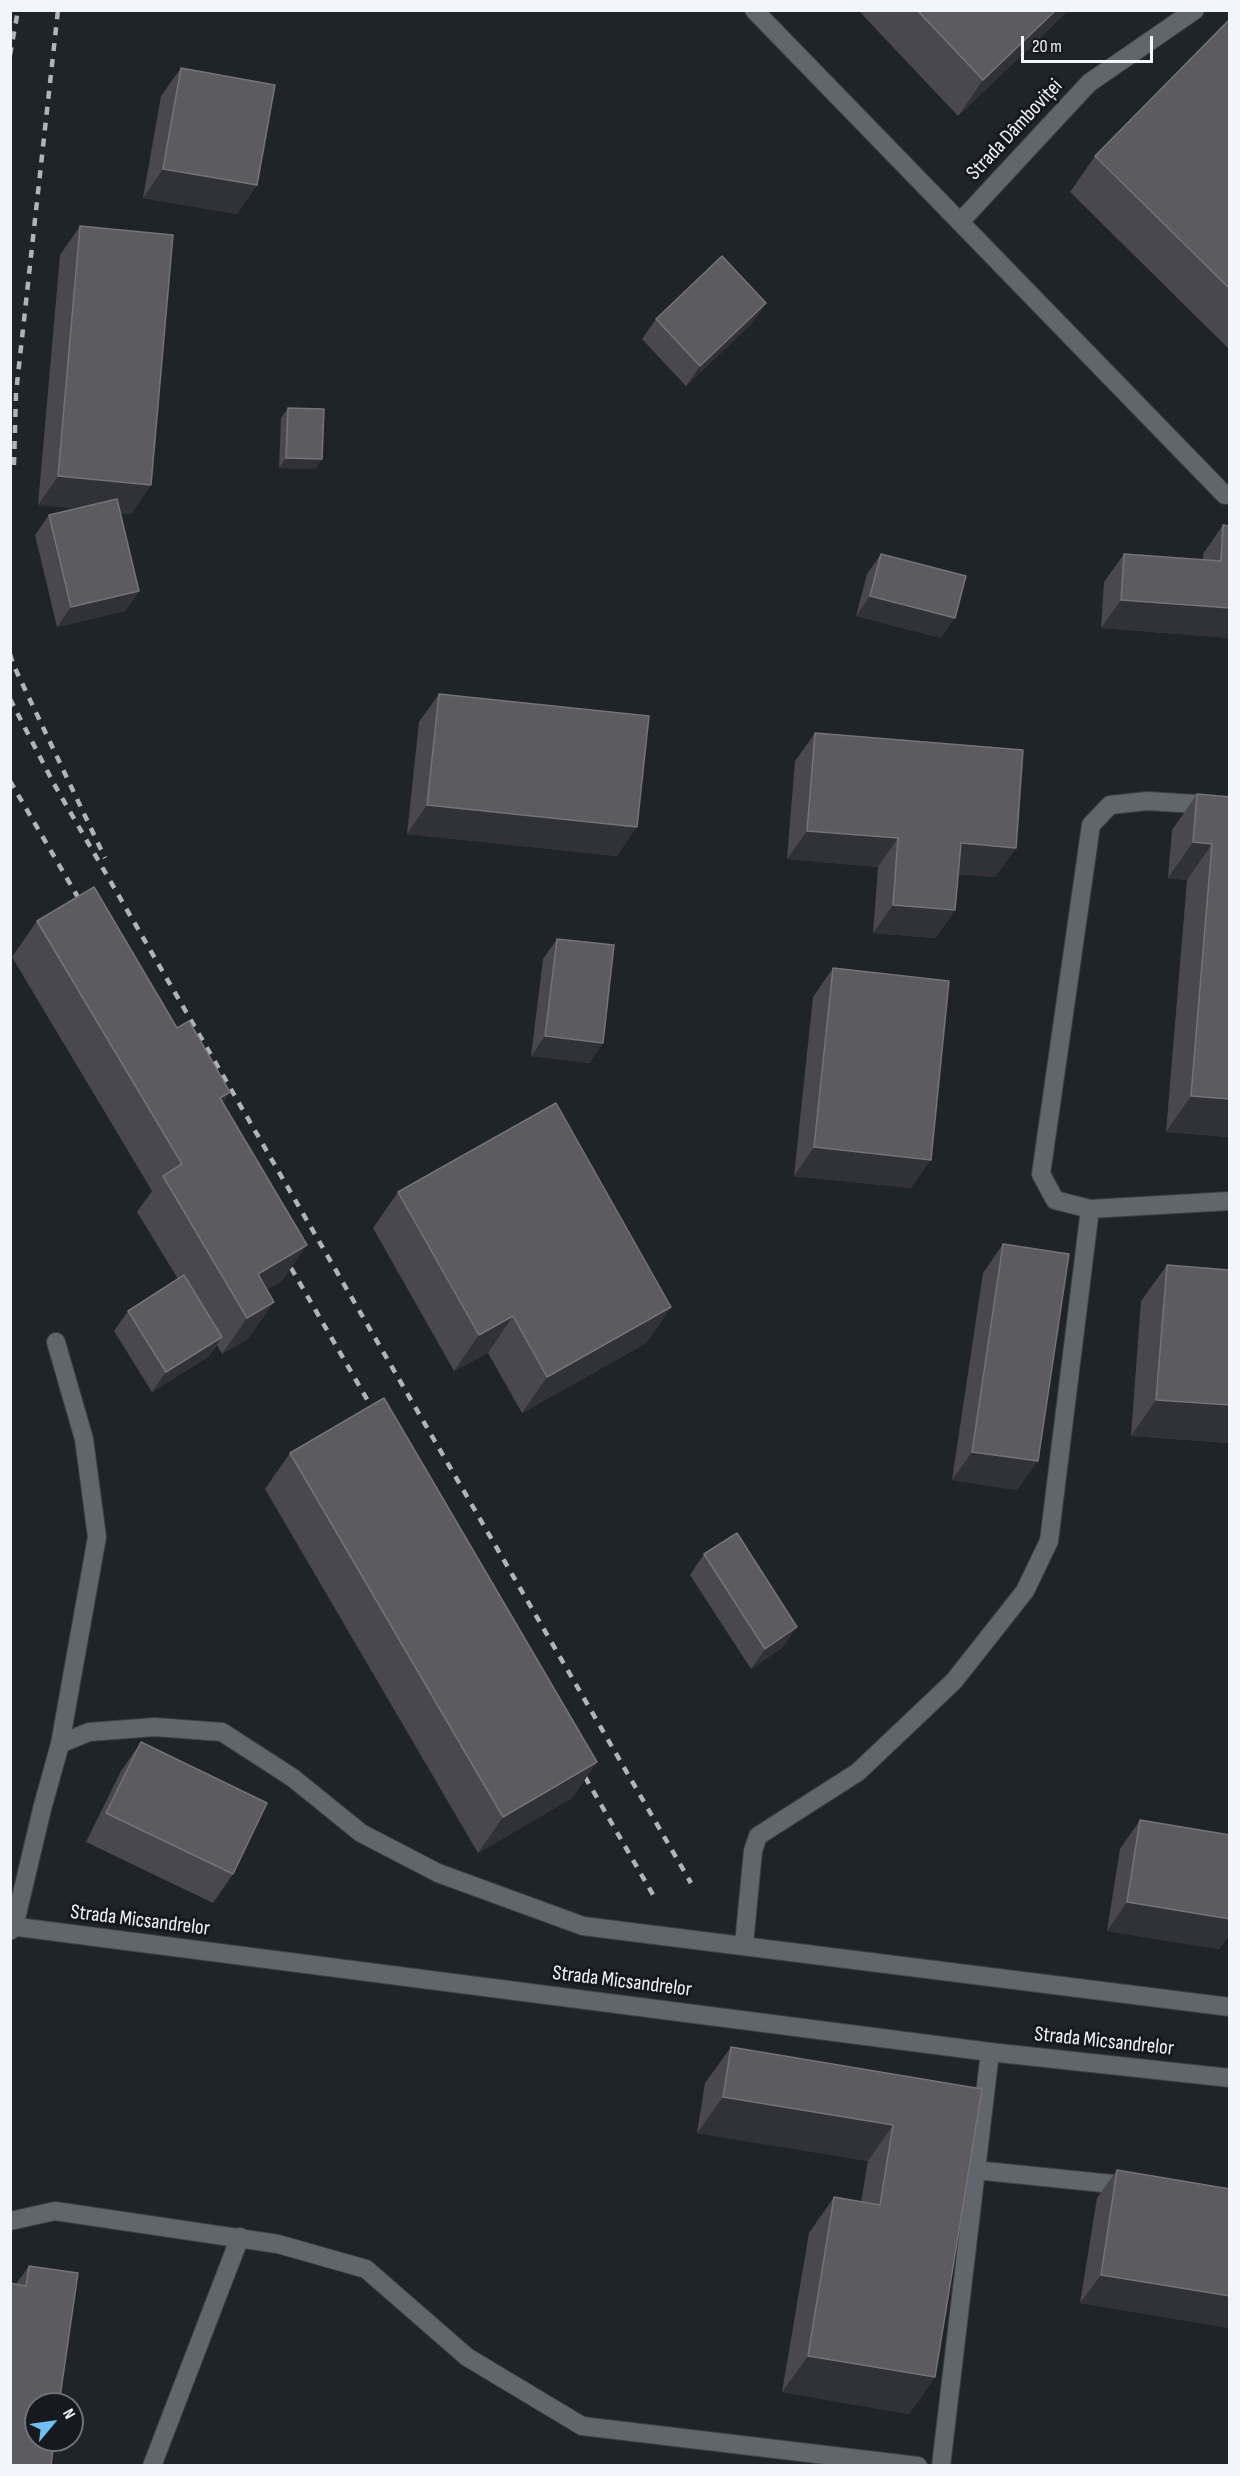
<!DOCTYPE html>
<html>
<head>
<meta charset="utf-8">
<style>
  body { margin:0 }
  #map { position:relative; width:1240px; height:2476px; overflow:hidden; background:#1f2429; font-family:"Sofia Sans Condensed",sans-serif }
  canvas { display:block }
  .frame { position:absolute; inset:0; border:12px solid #f2f5f9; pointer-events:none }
  .north { position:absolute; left:24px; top:2392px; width:60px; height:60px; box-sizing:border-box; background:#161a1f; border:2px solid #6e7276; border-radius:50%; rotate:61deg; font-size:16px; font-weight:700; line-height:24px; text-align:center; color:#f2f5f9 }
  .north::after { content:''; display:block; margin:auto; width:21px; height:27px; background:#6dc2f3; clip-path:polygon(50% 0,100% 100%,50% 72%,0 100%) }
  .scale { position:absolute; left:1021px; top:36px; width:132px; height:27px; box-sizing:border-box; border:3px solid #f2f5f9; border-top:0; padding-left:8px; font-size:18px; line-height:21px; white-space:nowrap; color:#f2f5f9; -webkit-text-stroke:4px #161a1f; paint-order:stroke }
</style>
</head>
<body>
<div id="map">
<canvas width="1240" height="2476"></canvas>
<div class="frame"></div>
<div class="north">N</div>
<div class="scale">20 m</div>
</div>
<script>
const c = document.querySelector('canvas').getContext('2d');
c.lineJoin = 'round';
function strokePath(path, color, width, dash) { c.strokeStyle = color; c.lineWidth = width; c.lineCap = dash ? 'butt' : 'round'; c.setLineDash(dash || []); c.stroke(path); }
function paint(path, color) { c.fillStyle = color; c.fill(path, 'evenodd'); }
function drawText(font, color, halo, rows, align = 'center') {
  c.font = font + ' "Sofia Sans Condensed",sans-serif'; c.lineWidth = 6; c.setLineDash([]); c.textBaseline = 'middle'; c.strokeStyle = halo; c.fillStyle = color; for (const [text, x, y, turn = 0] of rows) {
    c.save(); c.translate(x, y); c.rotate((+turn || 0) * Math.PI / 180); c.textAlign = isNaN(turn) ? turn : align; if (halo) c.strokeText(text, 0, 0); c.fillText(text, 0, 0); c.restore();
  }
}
const lane = new Path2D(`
  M754,10l471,485
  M1230,806l-83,-5 -37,4 -19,20 -50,349 14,26 35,9 140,-8
  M56,1342l28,97 13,98 -37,207
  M10,1931l4,-4 28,-118 18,-65 29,-12 66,-5 67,5 71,46 68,55 77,40 145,53 647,81
  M744,1944l9,-93 5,-15 100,-64 96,-91 71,-90 24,-50 41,-332
  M975,2170l157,16
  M10,2221l45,-10 223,33 88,25 101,88 115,69 336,40
  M152,2466l88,-229
  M941,2466l49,-414`);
const street = new Path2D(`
  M960,222l129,-139 106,-73
  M10,1926l980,126 240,26`);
strokePath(lane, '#3c4044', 20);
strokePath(street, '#3c4044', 20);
strokePath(lane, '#61666c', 18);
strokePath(street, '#61666c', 18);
strokePath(new Path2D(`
  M10,55l8,-45
  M14,465l2,-72 42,-383
  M10,654l3,10 92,194
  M10,699l44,85 637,1099
  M10,781l76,130
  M283,1254l96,166
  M577,1763l79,137`), '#b0b4b8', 4.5, [8, 8]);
paint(new Path2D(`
  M858,10h211l-111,106z
  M1230,19v331l-160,-158 25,-36z
  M181,68l76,117 -20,29 -94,-16 18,-102z
  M80,226l71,259 -20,29 -11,-1 19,78 -14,20 -68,16 -22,-92 14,-20 27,-7 -38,-3 22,-250z
  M766,303l-14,20 -66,63 -44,-47 14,-20z
  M288,408l34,51 -7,10 -36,-1 2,-50z
  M1223,525l7,1v112l-129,-10 3,-46 20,-28 79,6v-6z
  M881,554l60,84 -85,-22 11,-42z
  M439,694l178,162 -210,-22 12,-112z
  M815,733l201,115 -21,29 -37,-3 -3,36 -20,28 -62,-5 5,-66 -91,-8 8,-98z
  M1197,794l33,3v340l-64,-5 21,-252 -19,-2 4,-48z
  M37,921l140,107 53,64 -7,11 59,178 -15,8 -18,49 -27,16 -5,-9 -9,12 -56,35 -38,-61 14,-20 50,-32 -41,-67 15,-21 -140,-234z
  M557,939l46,104 -14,20 -58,-7 12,-97z
  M833,968l78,220 -117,-12 19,-179z
  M398,1192l273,115 -25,36 -124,70 -34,-60 -34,18 -81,-143z
  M1003,1244l14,246 -65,-10 31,-207z
  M1167,1265l63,5v173l-99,-7 10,-135z
  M290,1453l307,309 -25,36 -94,55 -213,-364z
  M704,1554l79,93 -32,22 -61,-94z
  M141,1742l92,132 -20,29 -127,-61 35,-71z
  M1140,1820l90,15v99l-11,15 -112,-18 13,-82z
  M731,2047l251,42 -47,288 -26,37 -127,-22 27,-159 25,-36 27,5 7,-41 -171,-28 8,-50z
  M1117,2170l113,19v139l-150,-25 17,-105z
  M29,2266l22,200 -35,-182z`), '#49484e');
paint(new Path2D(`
  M1056,10h13l-111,106 25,-36z
  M163,169l94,16 -20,29 -94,-16z
  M766,303l-14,20 -66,63 14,-20z
  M286,458l36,1 -7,10 -36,-1z
  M58,476l93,9 -20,29 -93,-9z
  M139,591l-14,20 -68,16 14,-20z
  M870,596l85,22 -14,20 -85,-22z
  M1121,600l109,8v30l-129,-10z
  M427,805l210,22 -20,29 -210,-22z
  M807,831l91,7 -20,29 -91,-8z
  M1193,842l19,2 -25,36 -19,-2z
  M961,843l55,5 -21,29 -54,-5z
  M893,905l62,5 -20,28 -62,-5z
  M545,1036l58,7 -14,20 -58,-7z
  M230,1092l-25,36 15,-30z
  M1191,1096l39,3v38l-64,-5z
  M814,1147l117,13 -20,28 -117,-12z
  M307,1245l-25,36 -42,25 18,-32z
  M274,1302l-25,36 -27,16 25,-36z
  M671,1307l-25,36 -124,70 25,-36z
  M513,1316l-25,37 -34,18 25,-36z
  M222,1337l-14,20 -56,35 14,-20z
  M1156,1400l74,5v38l-99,-7z
  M972,1452l66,9 -21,29 -65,-10z
  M797,1627l-14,20 -32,22 14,-20z
  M597,1762l-25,36 -94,55 25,-36z
  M1127,1902l103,17v15l-11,15 -112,-18z
  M723,2097l170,28 -25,36 -171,-28z
  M1101,2275l129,21v32l-150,-25z
  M808,2356l127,21 -26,37 -127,-22z`), '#303237');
const building = new Path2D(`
  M917,10h139l-73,70z
  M1230,19v270l-135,-133z
  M181,68l94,17 -18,100 -94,-16z
  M80,226l93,9 -22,250 -93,-9z
  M722,256l44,47 -66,63 -44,-47z
  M288,408l36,1 -2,50 -36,-1z
  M117,499l22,92 -68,16 -22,-92z
  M1223,525l7,1v82l-109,-8 3,-46 97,7z
  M881,554l85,22 -11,42 -85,-22z
  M439,694l210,22 -12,111 -210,-22z
  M815,733l208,17 -7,98 -55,-5 -6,67 -62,-5 5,-67 -91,-7z
  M1197,794l33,3v302l-39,-3 21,-252 -19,-2z
  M94,887l83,141 12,-7 41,71 -10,6 87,147 -49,29 16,28 -27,16 -84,-142 19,-12 -145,-243z
  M557,939l57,6 -11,98 -58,-7z
  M833,968l116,13 -18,179 -117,-13z
  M556,1103l115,204 -124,70 -34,-61 -34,19 -81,-143z
  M1003,1244l66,10 -31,207 -66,-9z
  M1167,1265l63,5v135l-74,-5z
  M184,1275l38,62 -56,35 -38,-61z
  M384,1398l213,364 -94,55 -213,-364z
  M737,1533l60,94 -32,22 -61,-95z
  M141,1742l126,61 -34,71 -127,-61z
  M1140,1820l90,15v84l-103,-17z
  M731,2047l251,42 -47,288 -127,-21 26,-159 46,8 13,-80 -170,-28z
  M1117,2170l113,19v107l-129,-21z
  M29,2266l49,7 -19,131h-23v36h18l-3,26h-41v-183l16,3z`);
paint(building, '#5b5b60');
strokePath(building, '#737378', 1.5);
drawText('21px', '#f2f5f9', '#161a1f', [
  ["Strada Dâmboviței",1015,130,-47],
  ["Strada Micsandrelor",140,1921,7],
  ["Strada Micsandrelor",622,1982,7],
  ["Strada Micsandrelor",1104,2042,6]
]);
</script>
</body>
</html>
